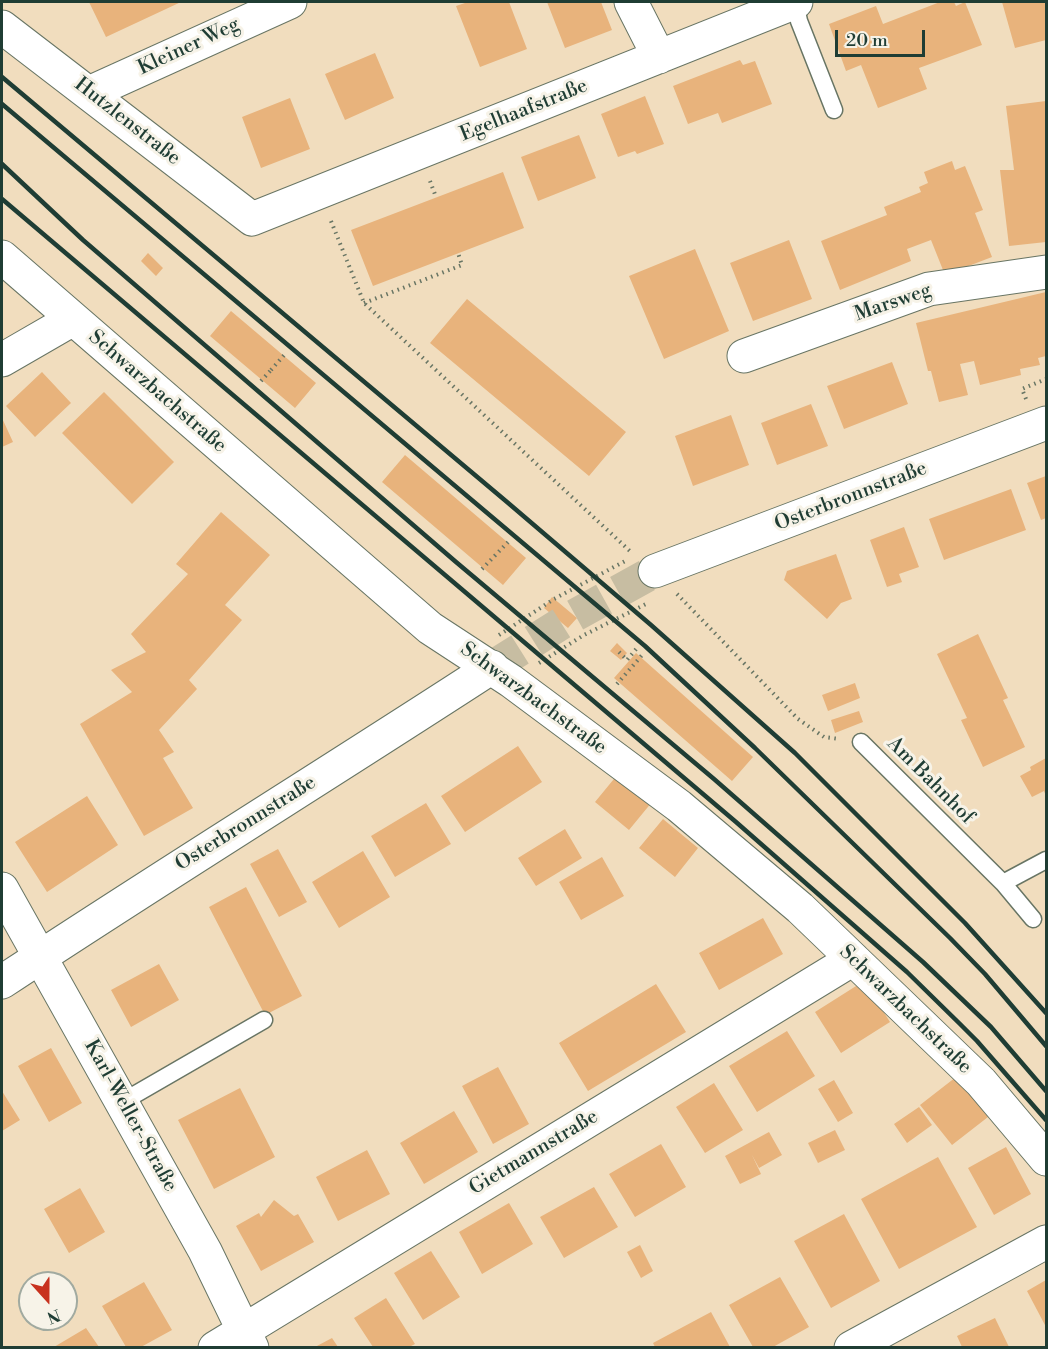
<!DOCTYPE html>
<html>
<head>
<meta charset="utf-8">
<style>
  body { margin:0 }
  #map { position:relative; width:1048px; height:1349px; overflow:hidden; background:#f1ddbe; font-family:"Libre Bodoni",serif }
  canvas { display:block }
  .frame { position:absolute; inset:0; border:3px solid #1f3d34; pointer-events:none }
  .north { position:absolute; left:18px; top:1271px; width:60px; height:60px; box-sizing:border-box; background:#f7f3e8; border:2px solid #a1aaa0; border-radius:50%; rotate:159deg; font-size:16px; font-weight:700; line-height:24px; text-align:center; color:#1f3d34 }
  .north::after { content:''; display:block; margin:auto; width:21px; height:27px; background:#c8321e; clip-path:polygon(50% 0,100% 100%,50% 72%,0 100%) }
  .scale { position:absolute; left:835px; top:30px; width:90px; height:27px; box-sizing:border-box; border:3px solid #1f3d34; border-top:0; padding-left:8px; font-size:18px; line-height:21px; white-space:nowrap; color:#1f3d34; -webkit-text-stroke:4px #f7f3e8; paint-order:stroke }
</style>
</head>
<body>
<div id="map">
<canvas width="1048" height="1349"></canvas>
<div class="frame"></div>
<div class="north">N</div>
<div class="scale">20 m</div>
</div>
<script>
const c = document.querySelector('canvas').getContext('2d');
c.lineJoin = 'round';
function paint(path, color) { c.fillStyle = color; c.fill(path, 'evenodd'); }
function strokePath(path, color, width, dash) { c.strokeStyle = color; c.lineWidth = width; c.lineCap = dash ? 'butt' : 'round'; c.setLineDash(dash || []); c.stroke(path); }
function drawText(font, color, halo, rows, align = 'center') {
  c.font = font + ' "Libre Bodoni",serif'; c.lineWidth = 6; c.setLineDash([]); c.textBaseline = 'middle'; c.strokeStyle = halo; c.fillStyle = color; for (const [text, x, y, turn = 0] of rows) {
    c.save(); c.translate(x, y); c.rotate((+turn || 0) * Math.PI / 180); c.textAlign = isNaN(turn) ? turn : align; if (halo) c.strokeText(text, 0, 0); c.fillText(text, 0, 0); c.restore();
  }
}
paint(new Path2D(`
  M89,2h92l-75,35z
  M468,2h41l18,47 -47,18 -24,-61z
  M547,2h54l11,28 -47,18z
  M940,2h14l2,4 9,-4 17,43 -63,23 8,21 -49,19 -17,-43 -15,6 -17,-47 47,-18 7,18z
  M1002,2h44v38l-31,8z
  M375,53l19,45 -49,22 -20,-46z
  M740,60l3,5 12,-4 17,43 -50,19 -4,-10 -30,11 -15,-38z
  M645,96l19,48 -27,10 -2,-3 -17,6 -17,-43z
  M290,98l20,51 -49,19 -19,-51z
  M1046,101v141l-37,4 -9,-76h14l-8,-64z
  M579,135l17,43 -58,23 -17,-44z
  M952,161l3,9 10,-4 18,44 -8,3 17,44 -47,18 -14,-35 -24,9 4,12 -71,29 -19,-49 66,-26 -3,-8 37,-15 -2,-5 9,-4 -4,-11z
  M503,172l21,56 -151,58 -22,-56z
  M789,240l23,59 -59,22 -23,-58z
  M695,249l34,82 -65,28 -35,-83z
  M148,253l15,15 -7,8 -15,-15z
  M1046,292v64l-8,2 2,7 -20,4 1,6 -41,10 -6,-24 -14,3 8,31 -29,7 -8,-31h-3l-12,-48z
  M467,299l159,133 -37,44 -159,-133z
  M231,311l85,72 -21,25 -85,-72z
  M892,362l16,42 -64,25 -17,-43z
  M42,372l29,31 -36,34 -29,-31z
  M104,392l70,70 -42,42 -70,-71z
  M811,404l17,42 -51,19 -16,-42z
  M731,415l18,50 -56,21 -18,-50z
  M2,418l11,24 -11,5z
  M405,455l121,103 -23,27 -121,-103z
  M1046,476v42l-5,2 -14,-37z
  M1011,489l15,41 -82,30 -15,-41z
  M221,512l49,43 -45,50 17,15 -53,60 8,9 -38,41 15,22 -11,6 30,50 -49,28 -64,-112 52,-32 -21,-22 35,-18 -15,-18 57,-60 -12,-10z
  M904,527l15,40 -20,7 3,8 -15,5 -17,-47z
  M836,554l16,45 -11,4 -14,16 -43,-39 3,-9z
  M552,597l25,21 -9,10 -24,-20z
  M978,634l30,64 -5,2 22,47 -42,20 -22,-47 6,-2 -30,-64z
  M617,643l10,10 -6,7 -11,-9z
  M636,653l117,104 -21,24 -118,-103z
  M855,683l5,15 -32,13 -6,-16z
  M859,711l4,11 -28,11 -4,-13z
  M518,746l24,36 -77,50 -24,-36z
  M1046,758v38l-2,-5 -12,6 -12,-21 11,-6 -1,-3z
  M618,774l34,28 -23,28 -34,-28z
  M87,796l31,49 -71,47 -32,-50z
  M426,803l25,41 -56,33 -24,-41z
  M663,819l35,29 -23,29 -36,-29z
  M565,829l17,29 -46,28 -18,-28z
  M278,849l29,53 -28,15 -29,-53z
  M363,851l27,46 -51,31 -27,-46z
  M602,857l22,39 -43,24 -22,-38z
  M246,887l56,109 -37,19 -56,-108z
  M763,918l20,36 -64,36 -20,-37z
  M159,964l20,36 -48,27 -20,-37z
  M864,981l26,41 -49,31 -26,-41z
  M656,984l30,48 -98,59 -29,-48z
  M787,1031l28,45 -58,36 -28,-46z
  M51,1048l31,55 -33,19 -31,-56z
  M498,1067l31,57 -36,20 -31,-58z
  M956,1077l32,40 -36,28 -32,-40z
  M834,1080l19,33 -15,9 -20,-33z
  M714,1083l29,47 -38,23 -29,-46z
  M240,1088l35,69 -61,32 -36,-69z
  M2,1091l18,29 -18,11z
  M919,1107l13,18 -25,18 -13,-19z
  M454,1111l24,41 -54,32 -24,-41z
  M835,1130l10,20 -27,13 -10,-20z
  M769,1132l13,23 -23,13 -7,-13 9,19 -21,10 -15,-28z
  M661,1144l25,43 -51,30 -26,-43z
  M1006,1147l25,47 -37,21 -26,-47z
  M367,1150l23,44 -52,27 -22,-44z
  M938,1157l39,70 -78,42 -38,-70z
  M594,1187l24,40 -54,31 -24,-41z
  M80,1188l25,44 -36,21 -25,-44z
  M274,1200l20,16 4,-2 16,28 -53,29 -25,-45 23,-13 2,4z
  M509,1203l24,41 -51,30 -23,-42z
  M844,1214l36,67 -49,27 -37,-67z
  M640,1245l13,26 -12,7 -14,-26z
  M431,1251l29,46 -37,23 -29,-47z
  M780,1277l29,50 -36,20h-20l-24,-42z
  M1046,1280v47l-19,-36z
  M144,1282l28,48 -31,17h-15l-24,-41z
  M386,1298l29,46 -6,3h-36l-19,-29z
  M711,1312l19,35h-75l-2,-4z
  M995,1318l14,29h-47l-5,-11z
  M86,1328l13,19h-45z
  M332,1338l6,9h-23z`), '#e8b37c');
strokePath(new Path2D(`
  M492,667l78,-49 85,-47`), '#c7bda2', 33, [33, 16]);
const service = new Path2D(`
  M795,2l4,19 35,89
  M861,742l142,141 30,36
  M1003,883l43,-23
  M122,1102l142,-82`);
const minor = new Path2D(`
  M631,2l28,55
  M2,27l250,192 544,-217
  M89,93l201,-91
  M2,257l428,371 81,53 168,125 121,102 181,174 65,77
  M744,356l185,-67 117,-17
  M2,360l71,-41
  M2,889l203,362 47,97
  M215,1348l638,-389
  M851,1348l195,-106`);
const tertiary = new Path2D(`
  M655,571l391,-148
  M2,982c162,-107 327,-209 490,-315`);
strokePath(service, '#687564', 19);
strokePath(minor, '#687564', 35);
strokePath(tertiary, '#687564', 35);
strokePath(new Path2D(`
  M430,181l6,16
  M331,221l33,82 268,250
  M364,303l98,-38 -4,-12
  M271,370l15,-17
  M261,381l10,-11 -2,-2
  M1026,399l-4,-10 24,-10
  M482,569l28,-29
  M677,594l121,125 26,18 15,2
  M499,635l55,-36 73,-39
  M619,652l8,8 10,-12
  M539,663l45,-28 64,-32
  M617,684l26,-30`), '#687564', 4, [1.5, 4.5]);
strokePath(service, '#fff', 16);
strokePath(minor, '#fff', 33);
strokePath(tertiary, '#fff', 33);
strokePath(new Path2D(`
  M2,77l505,425 144,123 144,128 170,170 81,90
  M2,104l643,542 110,102 195,190 35,36 61,72
  M2,164l81,76 373,322 258,217 209,183 68,65 55,64
  M2,199l734,623 171,150 52,51 18,18 69,79`), '#1f3d34', 4.5);
drawText('20px', '#1f3d34', '#f7f3e8', [
  ["Kleiner Weg",189,47,-25],
  ["Egelhaafstraße",524,111,-22],
  ["Hutzlenstraße",127,122,38],
  ["Marsweg",893,303,-19],
  ["Schwarzbachstraße",157,392,41],
  ["Osterbronnstraße",851,497,-21],
  ["Schwarzbachstraße",533,699,36],
  ["Am Bahnhof",930,781,45],
  ["Osterbronnstraße",246,824,-32],
  ["Schwarzbachstraße",905,1010,44],
  ["Karl-Weller-Straße",130,1116,61],
  ["Gietmannstraße",534,1153,-31]
]);
</script>
</body>
</html>
